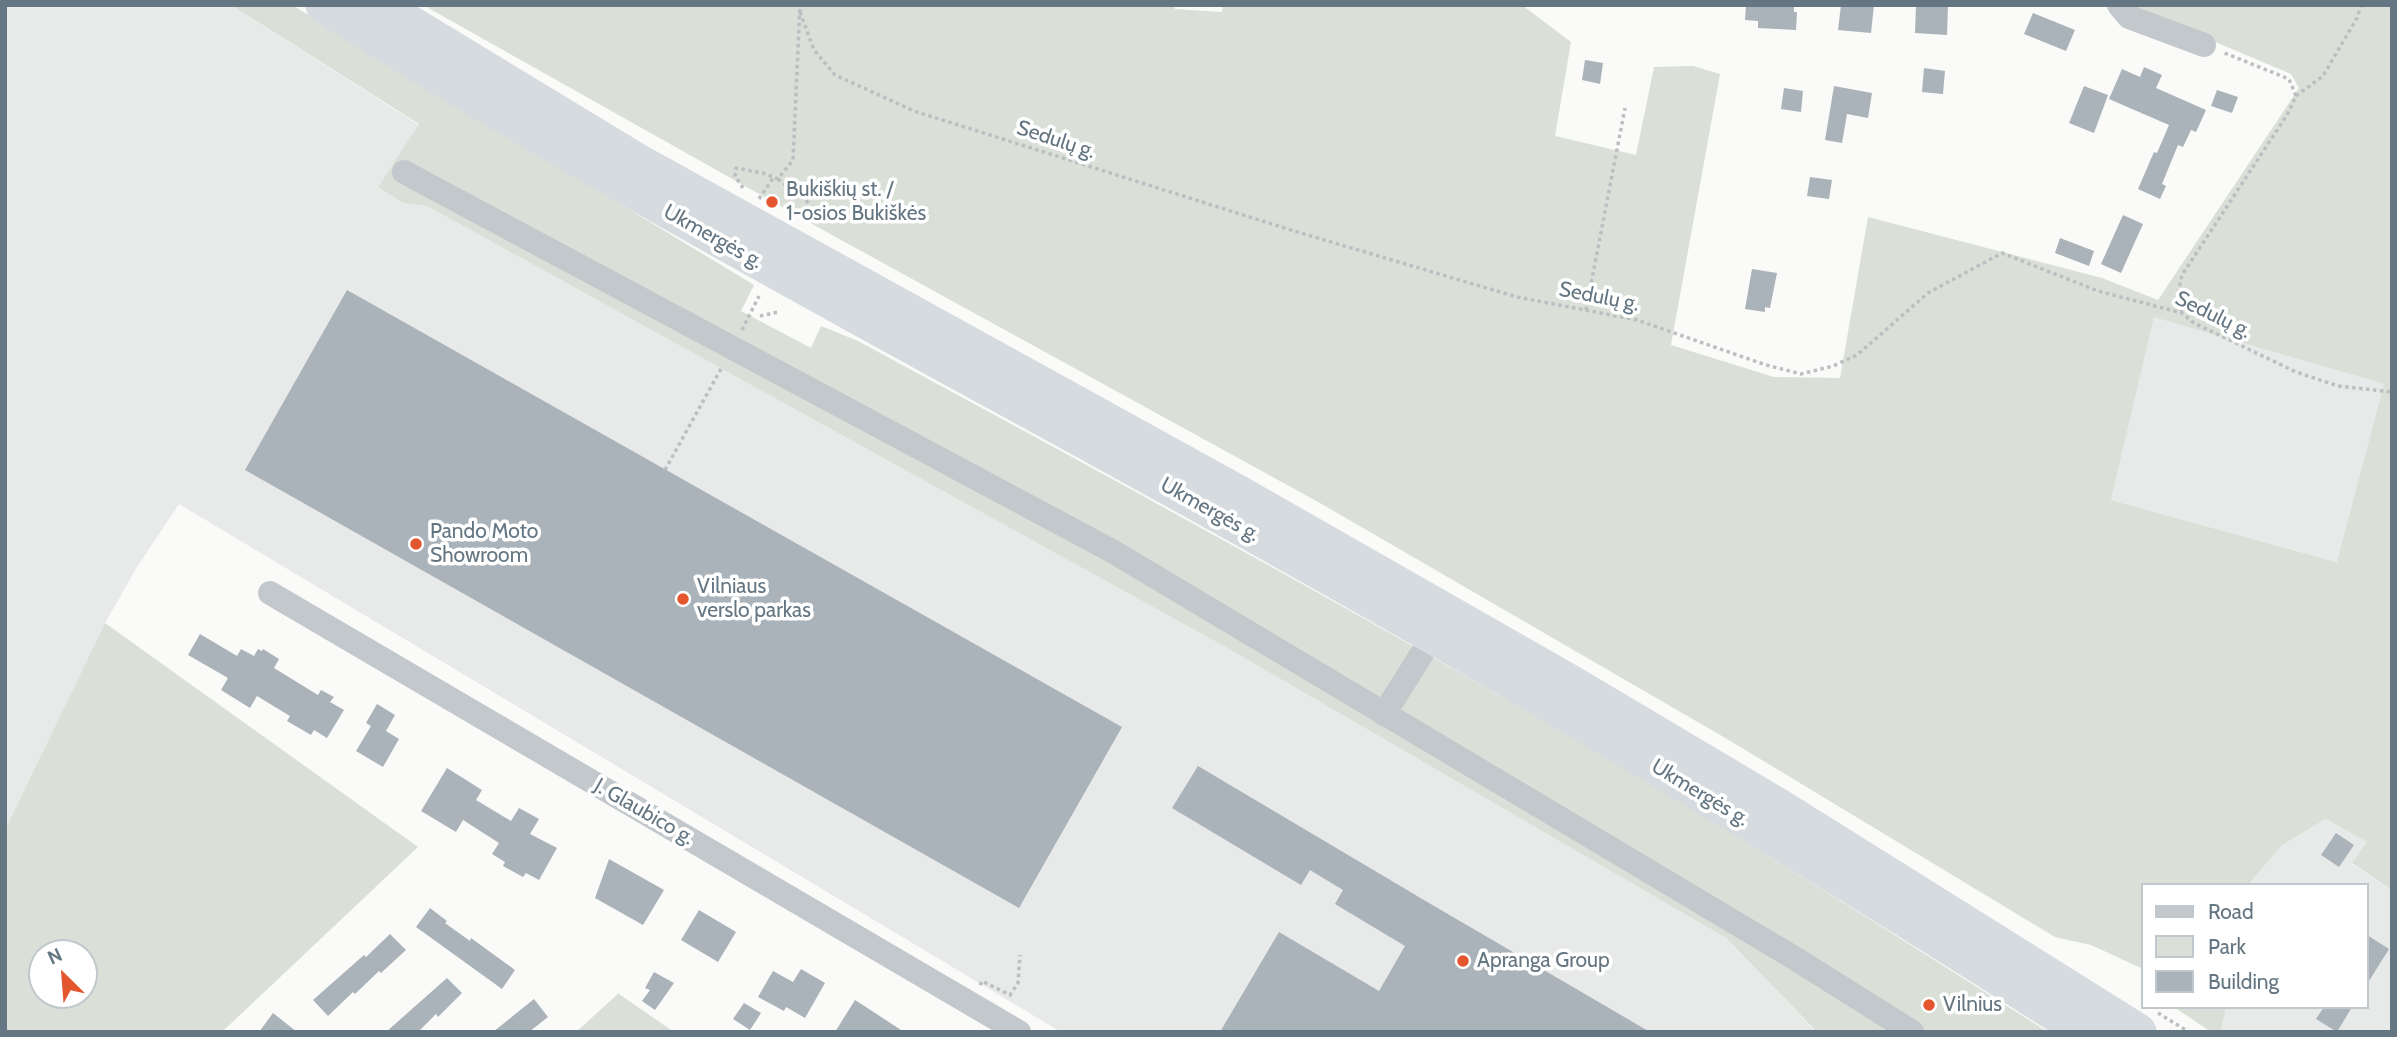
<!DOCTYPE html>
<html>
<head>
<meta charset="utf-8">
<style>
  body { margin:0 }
  #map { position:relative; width:2397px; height:1037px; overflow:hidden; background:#fafaf8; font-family:Cabin,sans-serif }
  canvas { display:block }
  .frame { position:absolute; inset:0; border:7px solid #657683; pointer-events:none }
  .legend { position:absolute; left:2141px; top:883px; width:228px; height:126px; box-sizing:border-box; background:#fff; border:2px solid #c1c8cd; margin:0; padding:9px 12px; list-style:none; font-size:21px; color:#657683 }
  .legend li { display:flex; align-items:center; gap:14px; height:35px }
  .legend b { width:35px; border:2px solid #c1c8cd }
  .north { position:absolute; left:28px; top:939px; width:70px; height:70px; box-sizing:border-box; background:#fff; border:2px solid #c1c8cd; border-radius:50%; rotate:335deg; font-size:19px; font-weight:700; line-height:28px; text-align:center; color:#657683 }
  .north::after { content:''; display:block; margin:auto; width:24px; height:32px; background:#e4572e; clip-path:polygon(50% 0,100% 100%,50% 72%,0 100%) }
</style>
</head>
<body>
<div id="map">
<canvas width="2397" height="1037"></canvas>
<div class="frame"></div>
<ul class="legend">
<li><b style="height:9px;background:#c3c8cc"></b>Road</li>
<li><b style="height:19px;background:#dadfd7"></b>Park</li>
<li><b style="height:19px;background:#aab3b9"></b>Building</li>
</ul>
<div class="north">N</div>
</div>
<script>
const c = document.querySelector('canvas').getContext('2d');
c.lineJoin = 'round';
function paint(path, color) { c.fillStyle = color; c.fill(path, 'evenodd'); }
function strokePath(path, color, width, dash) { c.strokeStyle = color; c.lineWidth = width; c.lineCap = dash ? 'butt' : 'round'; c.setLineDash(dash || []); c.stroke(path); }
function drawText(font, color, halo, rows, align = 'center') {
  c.font = font + ' Cabin,sans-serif'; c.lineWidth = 7; c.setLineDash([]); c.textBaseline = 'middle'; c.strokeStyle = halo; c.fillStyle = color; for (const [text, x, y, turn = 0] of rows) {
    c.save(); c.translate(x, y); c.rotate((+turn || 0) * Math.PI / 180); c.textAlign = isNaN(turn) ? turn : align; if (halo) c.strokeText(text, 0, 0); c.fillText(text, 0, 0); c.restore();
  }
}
paint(new Path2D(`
  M5,5h226l188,120 -41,62 25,16 24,3 802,443 497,289 88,92 -1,2h-752l-882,-528 -42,63 -32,56 -100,207z
  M2154,316l230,68 -46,178 -227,-62z
  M2326,819l41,23 -15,22 40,26v142h-171l5,-25h141v-122h-119l34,-40z`), '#e8e9e9');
paint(new Path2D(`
  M231,5h61l462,280 -13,26 70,37 10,-22 37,15c229,124 458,248 684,379 171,99 339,206 506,312h-235l1,-3 -88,-91 -497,-289 -802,-443 -24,-3 -25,-16 41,-63z
  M423,5h751l1,4 47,3 1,-7h299l49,37 -16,94 81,19 18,-88 39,-1 27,8 -49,271 103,32 66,1 28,-161 234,61 56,22 141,-212 -8,-14 -163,-69h264v885l-40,-27 15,-21 -41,-23 -44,26 -34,40h-105v84l-52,-24 -36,-8 -328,-198 -407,-236 -488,-268zM2154,317l230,67 -47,178 -226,-62z
  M105,623l313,224 -196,185h-217v-202zM42,953h42v42h-42z
  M619,993v1l55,38h-98z
  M2174,1007h52l-5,25h-10z`), '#dadfd7');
paint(new Path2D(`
  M1746,5h48v7h3l-1,18 -38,-2v-7l-13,-1z
  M1841,5h33l-3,28 -33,-3z
  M1916,5h32l-1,30 -32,-2z
  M2033,13l42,17 -9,21 -42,-17z
  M1585,60l18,3 -3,21 -18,-4z
  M2144,67l18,8 -6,13 50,22 -10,22 -5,-2 -8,17 -5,-2 -16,39 4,2 -6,13 -22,-10 16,-37 3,1 12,-28 -60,-26 13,-30 18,8z
  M1924,68l21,3 -2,23 -21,-2z
  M1834,86l38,7 -4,25 -21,-4 -5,29 -17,-3z
  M2084,86l24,9 -14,38 -25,-10z
  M1784,88l19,3 -2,21 -20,-3z
  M2217,90l21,7 -6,16 -21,-7z
  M1810,177l22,3 -3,19 -22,-3z
  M2123,215l20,9 -22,49 -20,-9z
  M2060,238l34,13 -5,15 -34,-13z
  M1752,269l25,4 -7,35 -5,-1v5l-20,-3z
  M347,290l775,437 -103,181 -774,-438z
  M200,634l37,22 4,-7 13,7 4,-7 4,2 1,-2 16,10 -5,9 44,27 3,-5 13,7 -4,5 14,8 -17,28 -13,-8 -3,5 -24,-14 3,-5 -33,-20 -7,12 -29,-18 7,-12 -40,-23z
  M377,704l18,11 -9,16 13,8 -16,28 -27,-16 15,-25 -5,-3z
  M1198,766l231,137 221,129h-430l59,-100 100,59 26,-45 -70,-42 8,-14 -33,-20 -9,15 -129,-77z
  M447,768l35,22 -6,10 35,21 8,-13 20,11 -9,15 27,14 -18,32 -13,-7 -3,4 -20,-11 2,-4 -13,-8 7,-11 -36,-23 -7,12 -35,-21z
  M2336,833l18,12 -15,22 -18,-12z
  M609,859l55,31 -21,35 -48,-27z
  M430,908l17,13 -2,2 25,18 1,-3 44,32 -13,19 -86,-62z
  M699,910l37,22 -18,30 -37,-22z
  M390,934l16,16 -25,23 -2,-2 -24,23 -2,-2 -25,24 -15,-16 51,-45 2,2z
  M2367,935l22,14 -22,35z
  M801,969l24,14 -20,35 -19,-11 -2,4 -26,-14 15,-26 20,11z
  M654,972l20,11 -19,27 -13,-9 8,-11 -5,-2z
  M447,978l15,15 -24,24 -2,-3 -18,18h-32z
  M534,999l14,18 -19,15h-36z
  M855,1000l14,9 35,23h-69z
  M744,1003l17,10 -11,17 -17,-11z
  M2324,1007h28l-15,25 -21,-13z
  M273,1013l24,19h-38z`), '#aab3b9');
strokePath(new Path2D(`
  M800,12l14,38 21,25 79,36 380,120 223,66 120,23 129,45 35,9 32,-8 24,-11 71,-62 74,-40 96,38 84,22 12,10 102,49 42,14 54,6
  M2296,96l27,-20 34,-58 4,-13
  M778,179l31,24 -6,12
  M743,188l-8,-12 1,-8 27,5 15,6 15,-19 7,-155
  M759,199l14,-21
  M1586,310l39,-202
  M2182,313l-5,-17 5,-21 105,-160 9,-19 -7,-17 -67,-27
  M760,316l18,-4
  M742,330l17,-34
  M665,470l57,-103
  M980,985l2,-4 28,14 8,-12 2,-28
  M2158,1013l31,19`), '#bbbfc2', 3.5, [3.5, 3.5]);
strokePath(new Path2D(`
  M2119,5l10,12 75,28
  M404,172l708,379 684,408 116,73
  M270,593l749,439
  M1384,714l49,-78`), '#c3c8cc', 24);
strokePath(new Path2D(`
  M324,5c304,192 622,357 935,532 280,156 555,322 826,495
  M379,5l262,159 598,330 333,190 210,125 356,223`), '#d6dbdf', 37);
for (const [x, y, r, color] of [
  [772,202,7,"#e4572e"],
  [416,544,7,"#e4572e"],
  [683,599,7,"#e4572e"],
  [1463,961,7,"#e4572e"],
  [1929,1005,7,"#e4572e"]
]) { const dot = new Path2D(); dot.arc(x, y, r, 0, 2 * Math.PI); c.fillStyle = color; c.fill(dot); strokePath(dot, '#fff', 2.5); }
drawText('21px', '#657683', '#fff', [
  ["Sedulų g.",1056,140,18],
  ["Ukmergės g.",713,237,29],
  ["Sedulų g.",1599,297,11],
  ["Sedulų g.",2213,315,26],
  ["Ukmergės g.",1210,510,29],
  ["Ukmergės g.",1700,793,31],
  ["J. Glaubico g.",644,812,30]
]);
drawText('21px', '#657683', '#fff', [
  ["Bukiškių st. /",786,190],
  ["1-osios Bukiškės",786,214],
  ["Pando Moto",430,532],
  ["Showroom",430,556],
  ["Vilniaus",697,587],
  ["verslo parkas",697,611],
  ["Apranga Group",1477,961],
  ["Vilnius",1943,1005]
], 'left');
</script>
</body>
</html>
